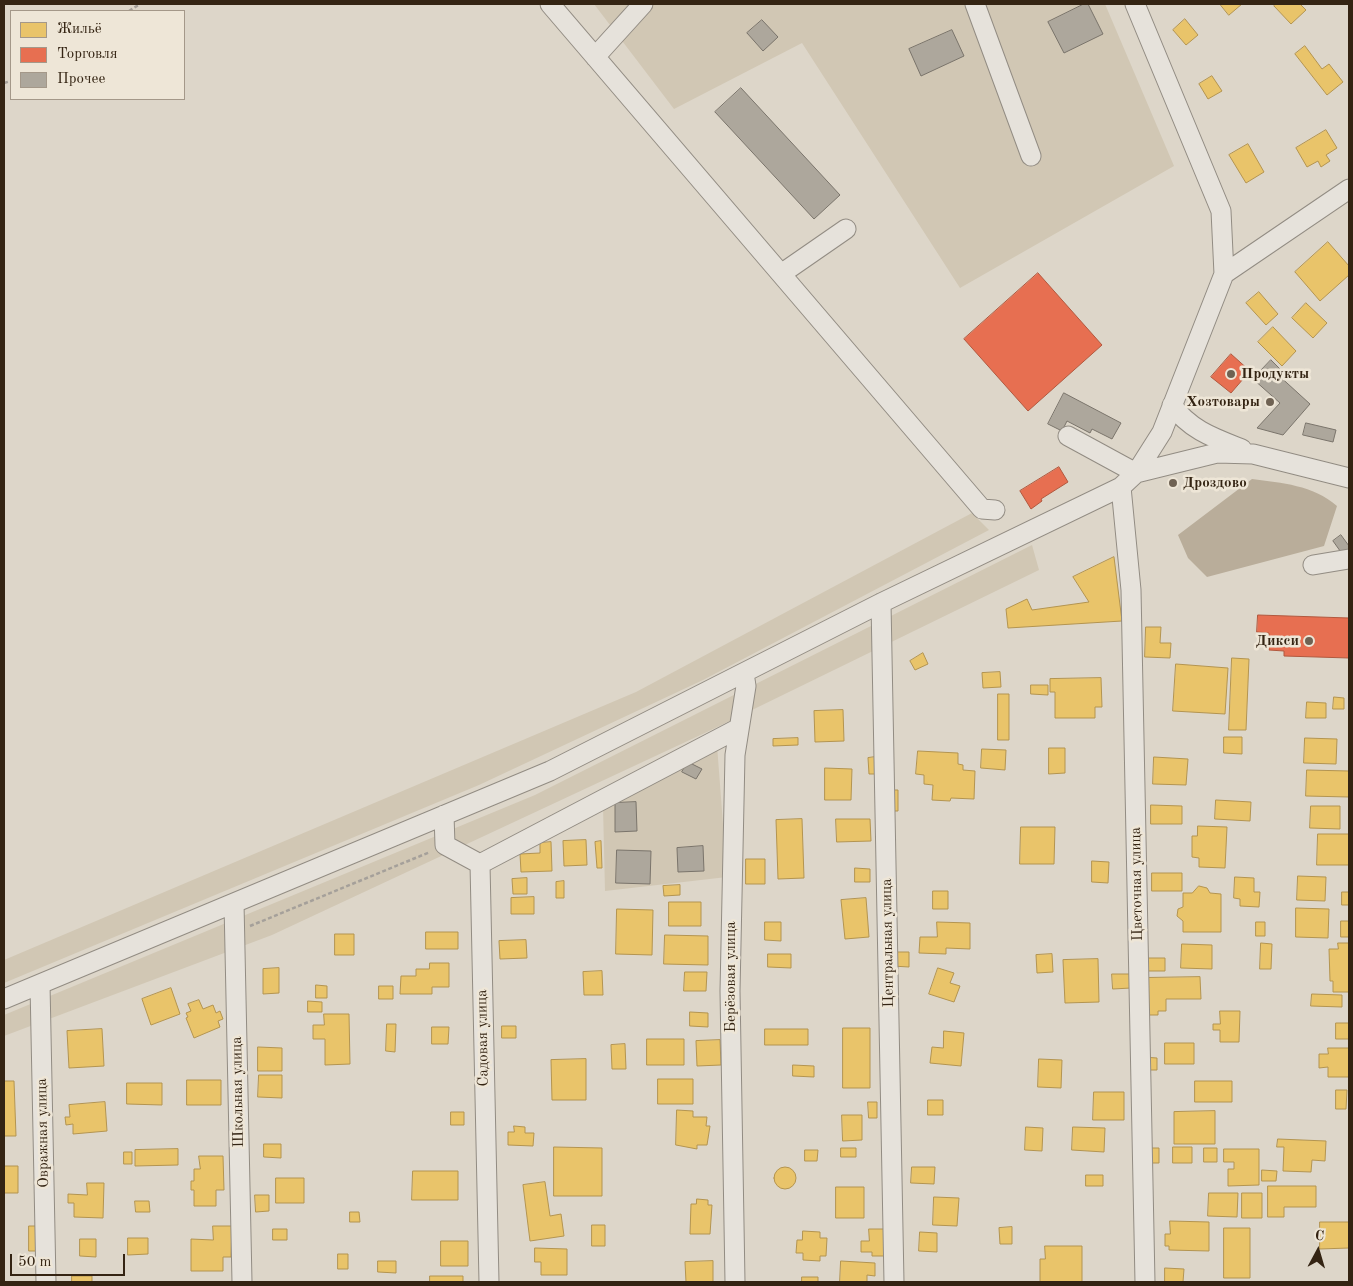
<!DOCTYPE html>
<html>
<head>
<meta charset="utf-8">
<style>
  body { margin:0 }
  #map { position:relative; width:1353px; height:1286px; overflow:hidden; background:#ddd6c9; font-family:"Old Standard TT",serif }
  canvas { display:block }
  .frame { position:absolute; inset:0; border:5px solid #342413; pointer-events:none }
  .legend { position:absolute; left:10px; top:10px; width:175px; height:90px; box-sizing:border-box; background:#eee6d7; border:1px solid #a49889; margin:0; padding:6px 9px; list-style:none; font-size:15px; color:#342413 }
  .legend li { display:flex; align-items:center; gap:10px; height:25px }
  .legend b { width:25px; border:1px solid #a49889 }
  .north { position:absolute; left:1293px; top:1226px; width:50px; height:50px; -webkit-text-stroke:4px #eee6d7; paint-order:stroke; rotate:6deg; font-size:14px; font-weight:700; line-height:20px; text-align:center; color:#342413 }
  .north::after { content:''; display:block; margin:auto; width:18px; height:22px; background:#342413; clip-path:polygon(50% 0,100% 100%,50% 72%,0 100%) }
  .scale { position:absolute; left:10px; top:1254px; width:115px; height:22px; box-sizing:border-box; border:2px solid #342413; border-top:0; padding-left:6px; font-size:15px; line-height:18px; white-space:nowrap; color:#342413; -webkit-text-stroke:4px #eee6d7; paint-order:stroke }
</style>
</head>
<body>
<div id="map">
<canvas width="1353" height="1286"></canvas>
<div class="frame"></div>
<ul class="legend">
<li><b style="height:14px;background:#e9c46a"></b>Жильё</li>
<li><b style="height:14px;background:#e76f51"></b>Торговля</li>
<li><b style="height:14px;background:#ada79c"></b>Прочее</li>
</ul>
<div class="north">С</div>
<div class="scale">50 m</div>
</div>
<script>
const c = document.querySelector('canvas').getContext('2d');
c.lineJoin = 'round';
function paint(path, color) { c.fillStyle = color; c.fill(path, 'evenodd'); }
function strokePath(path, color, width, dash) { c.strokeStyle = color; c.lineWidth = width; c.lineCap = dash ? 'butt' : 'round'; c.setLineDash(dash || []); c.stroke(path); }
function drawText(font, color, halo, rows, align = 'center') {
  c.font = font + ' "Old Standard TT",serif'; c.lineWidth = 5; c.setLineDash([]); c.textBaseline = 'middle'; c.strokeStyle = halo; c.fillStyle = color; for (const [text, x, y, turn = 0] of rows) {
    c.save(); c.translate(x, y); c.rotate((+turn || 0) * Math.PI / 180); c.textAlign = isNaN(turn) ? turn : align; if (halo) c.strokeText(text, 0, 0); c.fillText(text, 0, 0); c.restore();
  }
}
paint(new Path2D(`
  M594,4h511l69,162 -214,122 -158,-245 -128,66z
  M972,513l17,17 -286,150 -224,105 -475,198v-23l632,-268z
  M1032,545l7,25 -330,161 -437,204 -268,101v-21l531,-220z
  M717,745l10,132 -122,14 -2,-85z`), '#d1c7b4');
paint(new Path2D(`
  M1252,479c30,4 61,6 85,27l-13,40 -117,31 -19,-19 -10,-23z`), '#b9ad9a');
const homes = new Path2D(`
  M1220,4h22l-13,11z
  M1276,4h24l6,6 -15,14 -17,-18z
  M1185,19l13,16 -12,10 -13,-15z
  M1305,46l17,23 7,-5 14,18 -16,13 -32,-41z
  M1212,76l10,15 -14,8 -9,-15z
  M1326,130l11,18 -11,7 4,6 -9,6 -3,-6 -11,6 -11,-19z
  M1248,144l16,28 -18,11 -17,-28z
  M1328,242l21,24v9l-29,26 -25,-29z
  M1259,292l19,22 -12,11 -20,-22z
  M1306,303l21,20 -14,15 -21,-20z
  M1273,327l23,24 -14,15 -24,-24z
  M1114,557l8,64 -114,7 -2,-19 21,-10 5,11 57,-8 -16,-25z
  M1146,627h15l-1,16h11l-1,15 -25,-1z
  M923,653l5,11 -13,6 -5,-9z
  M1232,658l17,1 -3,71h-17z
  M1176,664l52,4 -3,46 -52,-3z
  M1000,672l1,15 -18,1 -1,-15z
  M1101,678l1,29h-7v11h-40v-26h-5v-13z
  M1031,685h17v10l-17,-1z
  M998,694h11v46h-11z
  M1334,697l10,1v11h-11z
  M1307,702l19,1v15h-20z
  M843,710l1,31 -29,1 -1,-31z
  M1224,737h18v17l-18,-1z
  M798,738v7l-25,1v-7z
  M1305,738l32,1 -1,25 -32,-1z
  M1049,748h16v25l-16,1z
  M982,749l24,1 -1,20 -24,-2z
  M918,751l40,2v11l5,1v5l12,1 -1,28 -23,-1 -1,3 -18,-1 1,-15 -9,-1v-9l-8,-1z
  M875,757l1,17h-7l-1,-16z
  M1154,757l34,2 -2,26 -33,-1z
  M825,768l27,1 -1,31h-26z
  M1307,770l42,1v26l-43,-1z
  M888,790h10v21h-9z
  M1216,800l35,2 -1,19 -35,-2z
  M1151,805l31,1v18h-31z
  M1311,806h29v23l-30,-1z
  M802,819l2,59 -26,1 -2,-59z
  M836,819h34l1,22 -34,1z
  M1198,826l29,1 -2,41 -26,-1v-9l-7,-1v-21h5z
  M1021,827h34l-1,37h-34z
  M1318,834h31v31h-32z
  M586,840l1,25 -23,1 -1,-25z
  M601,841l1,27h-5l-2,-26z
  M551,842l1,29 -31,1 -1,-18 20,-1v-10z
  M746,859h19v25h-19z
  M1092,861l17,1 -1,21 -16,-1z
  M855,868l15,1v13h-15z
  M1152,873h30v18h-30z
  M1298,876l28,1 -1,24 -28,-1z
  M1235,877l19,1v14h6l-1,15 -19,-1v-7l-6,-1z
  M527,878v16h-14l-1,-15z
  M564,881v17h-8v-16z
  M680,885v10l-16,1 -1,-10z
  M1199,886l8,2 3,5 11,1v38h-38v-11l-6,-5 1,-7 5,-2v-14h9z
  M933,891h15v18h-15z
  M1342,892h7v13h-7z
  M534,897v17h-23v-16z
  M866,898l3,39 -24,2 -4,-39z
  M669,902h32v24h-32z
  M1296,908l33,1 -1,29 -32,-1z
  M617,909l36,1 -1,45 -36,-1z
  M1341,921h8v16h-8z
  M765,922h16v19l-16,-1z
  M937,922l33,1v26l-24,-1v6l-27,-1 1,-16h17z
  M1256,922h9v14h-9z
  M426,932h32v17h-32z
  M335,934h19v21h-19z
  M665,935l43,1v29l-44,-1z
  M526,940l1,18 -27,1 -1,-18z
  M1261,943l11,1 -1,25h-11z
  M1338,943h11v49h-16v-11h-3l-1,-32h9z
  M1182,944l30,1v24l-31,-1z
  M892,952h17v15l-17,-1z
  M768,954h23v14l-23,-1z
  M1052,954l1,18 -16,1 -1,-18z
  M1143,958h22v13h-22z
  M1098,959l1,43 -34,1 -2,-43z
  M430,963h19v24h-17v7h-32l1,-18h15v-7h13z
  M279,968v25l-16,1v-25z
  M938,968l16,5 -4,10 10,3 -6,16 -25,-8z
  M602,971l1,24h-19l-1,-23z
  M685,972h22l-1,19h-22z
  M1112,974h19v14l-18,1z
  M1200,977l1,22h-35v12h-8v4h-16v-37z
  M316,985l11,1v12h-11z
  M379,986h14v13h-14z
  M171,988l9,26 -29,11 -9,-26z
  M1312,994l30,1v12l-31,-1z
  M199,1000l4,9 10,-4 3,8 4,-2 3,8 -5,2 2,6 -26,11 -8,-20 2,-1 -2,-4 5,-2 -3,-7z
  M308,1001l14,1v10h-14z
  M1220,1011h20l-1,31h-19v-12h-7v-6h7z
  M690,1012l18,1v14l-18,-1z
  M324,1014h25l1,50 -25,1v-26h-12v-14h11z
  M1336,1023h13v16h-13z
  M387,1024h9l-1,28 -9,-1z
  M502,1026h14v12h-14z
  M432,1027h17l-1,17h-16z
  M843,1028h27v60h-27z
  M102,1029l2,37 -35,2 -2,-37z
  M765,1029h43v16h-43z
  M944,1031l20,2 -3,33 -31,-3 2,-16 11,1z
  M647,1039h37v26h-37z
  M720,1040l1,25 -24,1 -1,-25z
  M1165,1043h29v21h-29z
  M625,1044l1,25h-14l-1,-24z
  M258,1047l24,1v23h-24z
  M1328,1048h21v29h-21v-10l-9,1v-14h9z
  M1143,1057l14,1v12h-14z
  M586,1059v41h-34l-1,-40z
  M1039,1059l23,1 -1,28 -23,-1z
  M793,1065l21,1v11l-21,-1z
  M259,1075h23v23l-24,-1z
  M658,1079h35v25h-35z
  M187,1080h34v25h-34z
  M4,1081h10l2,55h-12z
  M1195,1081h37v21h-37z
  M127,1083h35v22l-35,-1z
  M1336,1090h11l-1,19h-10z
  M1094,1092h30v28h-31z
  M928,1100h15v15h-15z
  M105,1102l2,29 -34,3v-10l-7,1 -1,-8h5l-1,-12z
  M868,1102h9v16h-8z
  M677,1110l16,1v6h14l-1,9h4l-3,19h-10v4l-21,-4z
  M1215,1111v33h-41v-32z
  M451,1112h13v13h-13z
  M842,1115h20v25l-19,1z
  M514,1126l11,1v6h9l-1,13 -25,-1v-13h6z
  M1026,1127l17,1 -1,23 -17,-1z
  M1073,1127l32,1 -1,24 -32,-2z
  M1278,1139l48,2 -1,20 -13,-1 -1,12 -28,-1 1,-24h-7z
  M264,1144h17v14l-17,-1z
  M554,1147l48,1v48h-48z
  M1173,1147h19v16h-19z
  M841,1148h15v9h-15z
  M1144,1148h15v15h-15z
  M1204,1148h13v14h-13z
  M178,1149v16l-43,1v-16z
  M1224,1149h35v36l-31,1v-17h6v-7h-10z
  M805,1150h13l-1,11h-12z
  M124,1152h8v12h-8z
  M199,1156h24l1,34h-8v16h-22v-16h-3v-9h3v-12h6z
  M4,1166h14v27h-14z
  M912,1167h23l-1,17 -23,-1z
  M774 1178a11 11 0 1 1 22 0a11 11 0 1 1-22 0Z
  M1262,1170l15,1 -1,10h-14z
  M413,1171h45v29h-46z
  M1086,1175h17v11h-17z
  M276,1178h28v25h-28z
  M545,1182l5,34 11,-2 3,22 -34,5 -7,-56z
  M87,1183h17l-1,35 -29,-1v-14h-6v-9l19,1z
  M1268,1186h48v21h-32v10h-16z
  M836,1187h28v31h-28z
  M1209,1193h29l-1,24 -29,-1z
  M1242,1193h20v25h-20z
  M255,1195h14v16l-13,1z
  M934,1197l25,1 -2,28 -24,-1z
  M697,1199l11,1v5h4l-2,29h-20l1,-30h5z
  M135,1201h14l1,11h-14z
  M350,1212h9l1,10h-10z
  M1170,1221l39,1v29l-40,-1v-4h-4v-12h5z
  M1320,1222h29v26l-29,1z
  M592,1225h13v21h-13z
  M29,1226h7v25h-7z
  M213,1226h19l-1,31h-8v14h-32v-32l22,1z
  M1012,1227v17h-12l-1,-16z
  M1224,1228h26v50h-26z
  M273,1229h14v11h-14z
  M869,1229h19v27h-16v-4h-11v-11h8z
  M803,1231l17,1v6h7l-1,18h-6v5l-17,-1v-7h-7l1,-13h5z
  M920,1232l17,1v19l-18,-1z
  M128,1238h20v16l-20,1z
  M80,1239h16v18l-16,-1z
  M441,1241h27v25h-27z
  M1045,1246h37v36h-42v-23h5z
  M535,1248l32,1v26h-26v-13h-6z
  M338,1254h10v15h-10z
  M378,1261h18v12l-18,-1z
  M713,1261v21h-27l-1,-20z
  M841,1261l34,2v13l-8,-1v7h-27z
  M1165,1268l19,1 -1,13h-18z
  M72,1276h20v6h-20z
  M430,1276h33v6h-33z
  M802,1277h16v5h-16z`);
paint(homes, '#e9c46a');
strokePath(homes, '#b39450', 1);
const shops = new Path2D(`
  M1038,273l64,72 -74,66 -64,-72z
  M1231,354l19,17 -19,22 -20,-16z
  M1059,467l9,15 -27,17 1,2 -11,8 -11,-18z
  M1258,615l91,3v40l-65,-2v-5l-15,-1v-17l-12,-1z`);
paint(shops, '#e76f51');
strokePath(shops, '#b1583e', 1);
const building = new Path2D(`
  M1084,4h4l15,30 -39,19 -16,-31z
  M762,20l16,17 -15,14 -16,-18z
  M952,30l12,26 -43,20 -12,-27z
  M741,88l99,107 -26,24 -99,-107z
  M1271,360l9,9 -4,4 34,31 -27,31 -26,-7 23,-25 -27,-24z
  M1064,393l57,30 -9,16 -20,-10 -2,4 -23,-12 -5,10 -14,-7z
  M1306,423l30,7 -3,12 -30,-7z
  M1341,535l8,11v4l-6,5 -10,-14z
  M688,762l14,7 -6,10 -14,-7z
  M636,802l1,29 -22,1v-29z
  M703,846l1,25 -26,1 -1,-24z
  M617,850l34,1 -1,33 -34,-1z`);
paint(building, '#ada79c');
strokePath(building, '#7a746b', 1);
const minor = new Path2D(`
  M550,4l432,505 13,1
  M975,4l56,152
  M595,57l48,-53
  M781,274l65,-45
  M1224,274l125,-85
  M1172,405c18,25 42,33 70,44
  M1068,436l68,37
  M1136,473l81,-20 36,1 96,24
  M1121,487l10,103 14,692
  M1313,565l36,-6
  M881,603l13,679
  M444,815l1,30 35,19 9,418
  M480,864l259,-136
  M234,903l8,379
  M40,984l6,298
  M4,999l546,-228 331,-168 240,-116 15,-14 26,-41 62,-158 -3,-63 -86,-207
  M735,1282l-5,-291 5,-236 11,-69 -2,-13`);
strokePath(minor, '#928c83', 21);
strokePath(new Path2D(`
  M129,11l11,-7
  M4,83l7,-2
  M250,926l180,-74`), '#a5a09a', 2.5, [4, 2.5]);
strokePath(minor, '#e6e2db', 19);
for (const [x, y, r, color] of [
  [1231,374,5,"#6f6253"],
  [1270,402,5,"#6f6253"],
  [1173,483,5,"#6f6253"],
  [1309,641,5,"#6f6253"]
]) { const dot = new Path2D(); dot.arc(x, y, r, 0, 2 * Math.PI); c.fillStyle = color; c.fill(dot); strokePath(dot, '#eee6d7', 2); }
drawText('bold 15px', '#342413', '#eee6d7', [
  ["Продукты",1241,374],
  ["Хозтовары",1260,402,"right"],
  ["Дроздово",1183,483],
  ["Дикси",1299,641,"right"]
], 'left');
drawText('15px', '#342413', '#eee6d7', [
  ["Цветочная улица",1137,884,-91],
  ["Центральная улица",888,943,-91],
  ["Берёзовая улица",731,977,-90],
  ["Садовая улица",483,1038,-91],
  ["Школьная улица",238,1092,-91],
  ["Овражная улица",43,1133,-91]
]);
</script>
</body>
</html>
